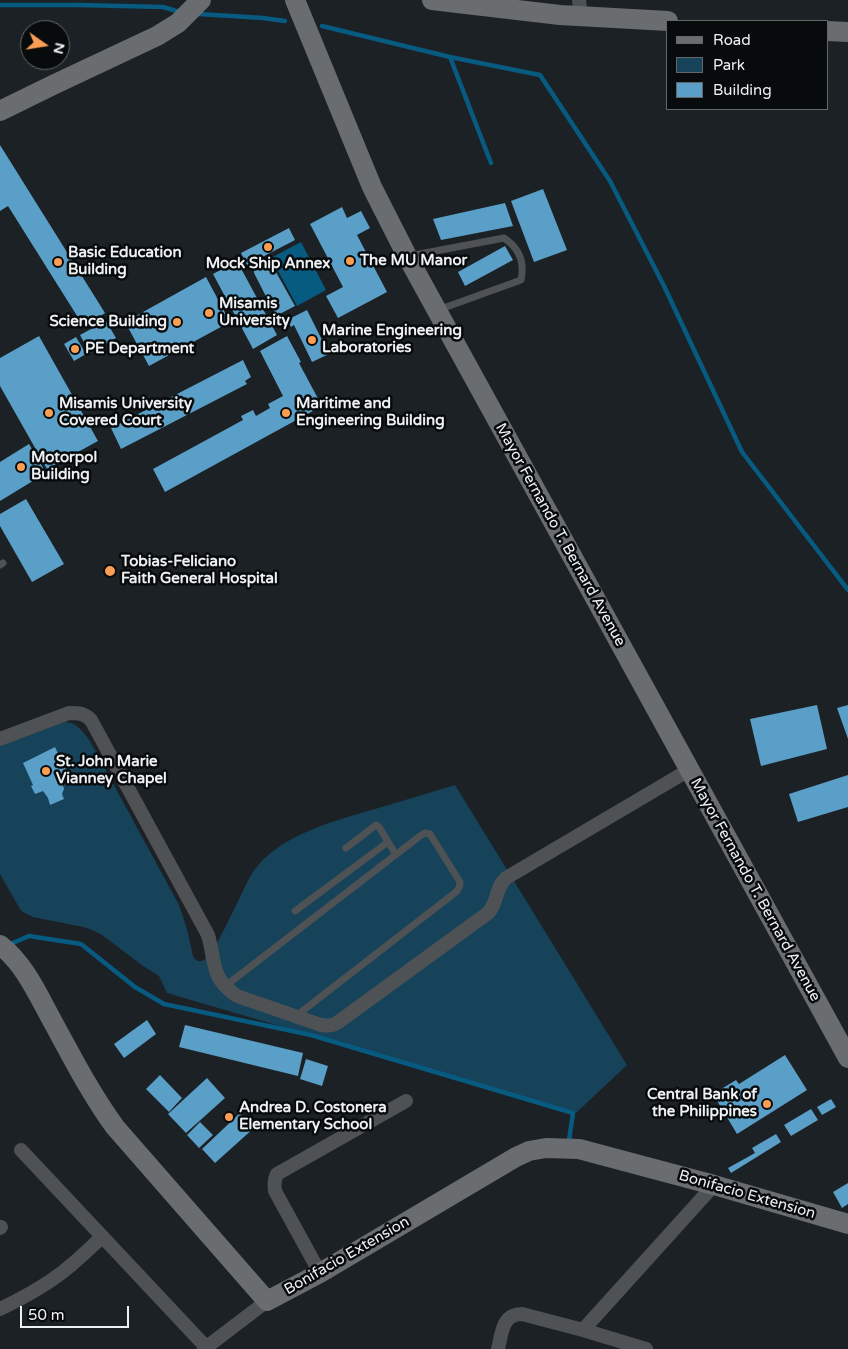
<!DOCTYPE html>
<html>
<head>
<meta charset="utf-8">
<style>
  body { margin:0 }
  #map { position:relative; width:848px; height:1349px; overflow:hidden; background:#1c2125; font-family:"Varela Round",sans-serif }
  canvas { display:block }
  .legend { position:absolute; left:666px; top:20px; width:162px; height:90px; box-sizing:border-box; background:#080b0c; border:1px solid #646769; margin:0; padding:6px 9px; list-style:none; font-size:15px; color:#eef1f4 }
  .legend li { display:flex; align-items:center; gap:10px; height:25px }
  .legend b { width:25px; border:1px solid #646769 }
  .north { position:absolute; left:20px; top:20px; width:50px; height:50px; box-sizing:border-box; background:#080b0c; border:1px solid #646769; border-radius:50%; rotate:103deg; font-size:14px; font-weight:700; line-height:20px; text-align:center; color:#eef1f4 }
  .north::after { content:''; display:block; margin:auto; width:18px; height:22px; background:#fc9d54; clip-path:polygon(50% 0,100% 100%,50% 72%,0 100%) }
  .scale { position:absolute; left:20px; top:1306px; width:109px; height:22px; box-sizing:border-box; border:2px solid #eef1f4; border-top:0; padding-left:6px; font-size:15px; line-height:18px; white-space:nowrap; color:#eef1f4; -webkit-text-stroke:4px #080b0c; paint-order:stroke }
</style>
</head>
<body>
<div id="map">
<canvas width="848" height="1349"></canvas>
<ul class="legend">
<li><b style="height:6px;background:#696d70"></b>Road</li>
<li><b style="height:14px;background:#16425a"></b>Park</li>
<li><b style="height:14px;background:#599fc8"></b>Building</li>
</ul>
<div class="north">N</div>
<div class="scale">50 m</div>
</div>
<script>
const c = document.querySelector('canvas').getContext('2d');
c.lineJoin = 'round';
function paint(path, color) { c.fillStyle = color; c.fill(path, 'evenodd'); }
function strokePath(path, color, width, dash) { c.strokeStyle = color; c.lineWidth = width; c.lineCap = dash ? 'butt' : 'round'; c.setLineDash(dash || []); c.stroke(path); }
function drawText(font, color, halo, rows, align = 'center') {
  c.font = font + ' "Varela Round",sans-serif'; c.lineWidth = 5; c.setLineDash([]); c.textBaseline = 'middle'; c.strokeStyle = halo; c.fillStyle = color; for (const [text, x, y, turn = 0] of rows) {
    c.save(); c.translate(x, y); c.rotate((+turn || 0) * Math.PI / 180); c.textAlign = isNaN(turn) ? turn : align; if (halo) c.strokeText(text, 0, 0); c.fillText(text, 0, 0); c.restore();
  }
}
paint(new Path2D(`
  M65,722c12,0 18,10 25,19l89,164 8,24 6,27c2,4 5,6 9,5 14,-4 42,-78 53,-92 27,-35 79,-48 120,-60 27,-8 54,-16 80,-24l172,280 -51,48 -409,-120 -8,-17 -16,-10 -41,-31 -10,-5 -9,-3 -50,-10 -10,-5 -3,-3 -20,-35v-128z`), '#16425a');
paint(new Path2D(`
  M301,242l25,48 -29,16 -26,-48z`), '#075a80');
strokePath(new Path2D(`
  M0,5h79l84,2 17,5
  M199,14l64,4 22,3
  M322,26l128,31 41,106
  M450,57l90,18 70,106 54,105 78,166 106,138
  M8,945l21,-9 52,8 54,43 29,17 147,31 262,78 -4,27 4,1`), '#075a80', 4.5);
paint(new Path2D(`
  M0,145l105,168 -21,14 -76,-121 -8,5z
  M543,189l24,61 -33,12 -23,-61z
  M505,203l8,23 -72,14 -8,-21z
  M342,207l5,11 14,-7 9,17 -13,7 30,57 -49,26 -12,-22 17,-9 -33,-63z
  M289,228l6,12 -48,25 -6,-12z
  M505,246l8,14 -48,26 -7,-14z
  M264,260l5,2 3,3 23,41 -19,10 -22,-43v-6l2,-4z
  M237,261l40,74 -24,14 -40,-75z
  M206,277l24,45 -81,44 -24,-44z
  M307,310l22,44 -17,8 -18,-37 -3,2 -4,-7z
  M106,321l10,17 -26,15 -10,-18z
  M39,336l59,105 -51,28 -47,-83v-28z
  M287,336l14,26 -2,1 23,43 -157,86 -12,-23 90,-49 -2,-4 12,-6 3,6 14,-8 -2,-4 15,-8 -23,-45z
  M76,337l10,17 -12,7 -10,-17z
  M243,360l8,17 -6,4 2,3 -126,65 -10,-21z
  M29,444l17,29 -46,28v-39z
  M26,499l38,65 -32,18 -32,-56v-12z
  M817,705l10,44 -66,17 -11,-47z
  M848,705v34l-11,-31z
  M55,747l15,32 -8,3 2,7 -2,5 2,5 -14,6 -2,-7 -5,-7 -8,3 -4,-8 2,-1 -10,-22z
  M848,775v32l-50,15 -9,-28z
  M147,1020l9,14 -32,24 -10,-14z
  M185,1025l118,28 -5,23 -119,-29z
  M785,1055l22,35 -70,44 -24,-40 23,-14 3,4z
  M306,1059l22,7 -6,20 -22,-7z
  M160,1075l22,23 -13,14 -23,-23z
  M207,1078l18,20 -39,35 -18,-19z
  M831,1099l5,8 -14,8 -5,-8z
  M811,1109l7,11 -27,16 -7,-11z
  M240,1113l14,15 -39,35 -13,-14z
  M200,1122l13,13 -14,13 -12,-13z
  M776,1134l5,8 -50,31 -3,-5 27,-15 -3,-5z
  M848,1183v21l-6,4 -9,-16z`), '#599fc8');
strokePath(new Path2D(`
  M409,256l95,-18c15,10 21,24 17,42l-83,30
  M0,565l3,-2
  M346,848l30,-23 3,2 17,28
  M295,911l93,-69
  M224,987l196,-151 5,-3 5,1 30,48c0,5 -1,7 -4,10l-160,124`), '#4f5254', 7);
strokePath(new Path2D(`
  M579,0l2,16
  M0,739l69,-26c10,0 15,0 22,7l117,215c8,27 2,43 29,61l84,29c6,1 11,1 16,-2l151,-110c10,-10 7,-25 18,-35l183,-108
  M21,1150l185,197
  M0,1228l1,-1
  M320,1273l-45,-82c-1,-7 -1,-11 2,-17l129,-73
  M0,1309c25,-12 49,-25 70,-43 11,-9 21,-19 32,-29
  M583,1330l131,-145
  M204,1349l63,-48
  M498,1349c4,-16 4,-35 24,-35l61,16 63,19`), '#4f5254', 14);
strokePath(new Path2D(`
  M295,0l77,187 35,69 441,802
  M432,0l128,15 108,6
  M827,31l21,1
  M0,111l55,-27 102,-48 21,-13 23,-23
  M0,945c25,19 39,52 54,79 19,35 37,70 61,103l152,174 53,-28 196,-116 13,-6 17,-3 33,1 135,36 134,39`), '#696d70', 20);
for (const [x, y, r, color] of [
  [268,247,5,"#fc9d54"],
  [350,261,5,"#fc9d54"],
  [58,262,5,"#fc9d54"],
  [209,313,5,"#fc9d54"],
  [177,322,5,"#fc9d54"],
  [312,340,5,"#fc9d54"],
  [75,349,5,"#fc9d54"],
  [49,413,5,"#fc9d54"],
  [286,413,5,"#fc9d54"],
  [21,467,5,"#fc9d54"],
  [110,571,6,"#fc9d54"],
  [46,771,5,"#fc9d54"],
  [767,1104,5,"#fc9d54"],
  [229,1117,5,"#fc9d54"]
]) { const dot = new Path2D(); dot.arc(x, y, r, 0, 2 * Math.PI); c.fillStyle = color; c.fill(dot); strokePath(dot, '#080b0c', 2); }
drawText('bold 15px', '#eef1f4', '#080b0c', [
  ["Basic Education",68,253],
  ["Building",68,270],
  ["The MU Manor",360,261],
  ["Mock Ship Annex",268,264,"center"],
  ["Misamis",219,304],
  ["University",219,321],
  ["Science Building",167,322,"right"],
  ["Marine Engineering",322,331],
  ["Laboratories",322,348],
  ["PE Department",85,349],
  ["Misamis University",59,404],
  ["Covered Court",59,421],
  ["Maritime and",296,404],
  ["Engineering Building",296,421],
  ["Motorpol",31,458],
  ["Building",31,475],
  ["Tobias-Feliciano",121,562],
  ["Faith General Hospital",121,579],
  ["St. John Marie",56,762],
  ["Vianney Chapel",56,779],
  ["Central Bank of",757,1095,"right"],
  ["the Philippines",757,1112,"right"],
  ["Andrea D. Costonera",239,1108],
  ["Elementary School",239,1125]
], 'left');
drawText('15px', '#eef1f4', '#080b0c', [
  ["Mayor Fernando T. Bernard Avenue",560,535,61],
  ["Mayor Fernando T. Bernard Avenue",755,890,61],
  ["Bonifacio Extension",747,1195,16],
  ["Bonifacio Extension",347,1256,-30]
]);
</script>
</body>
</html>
